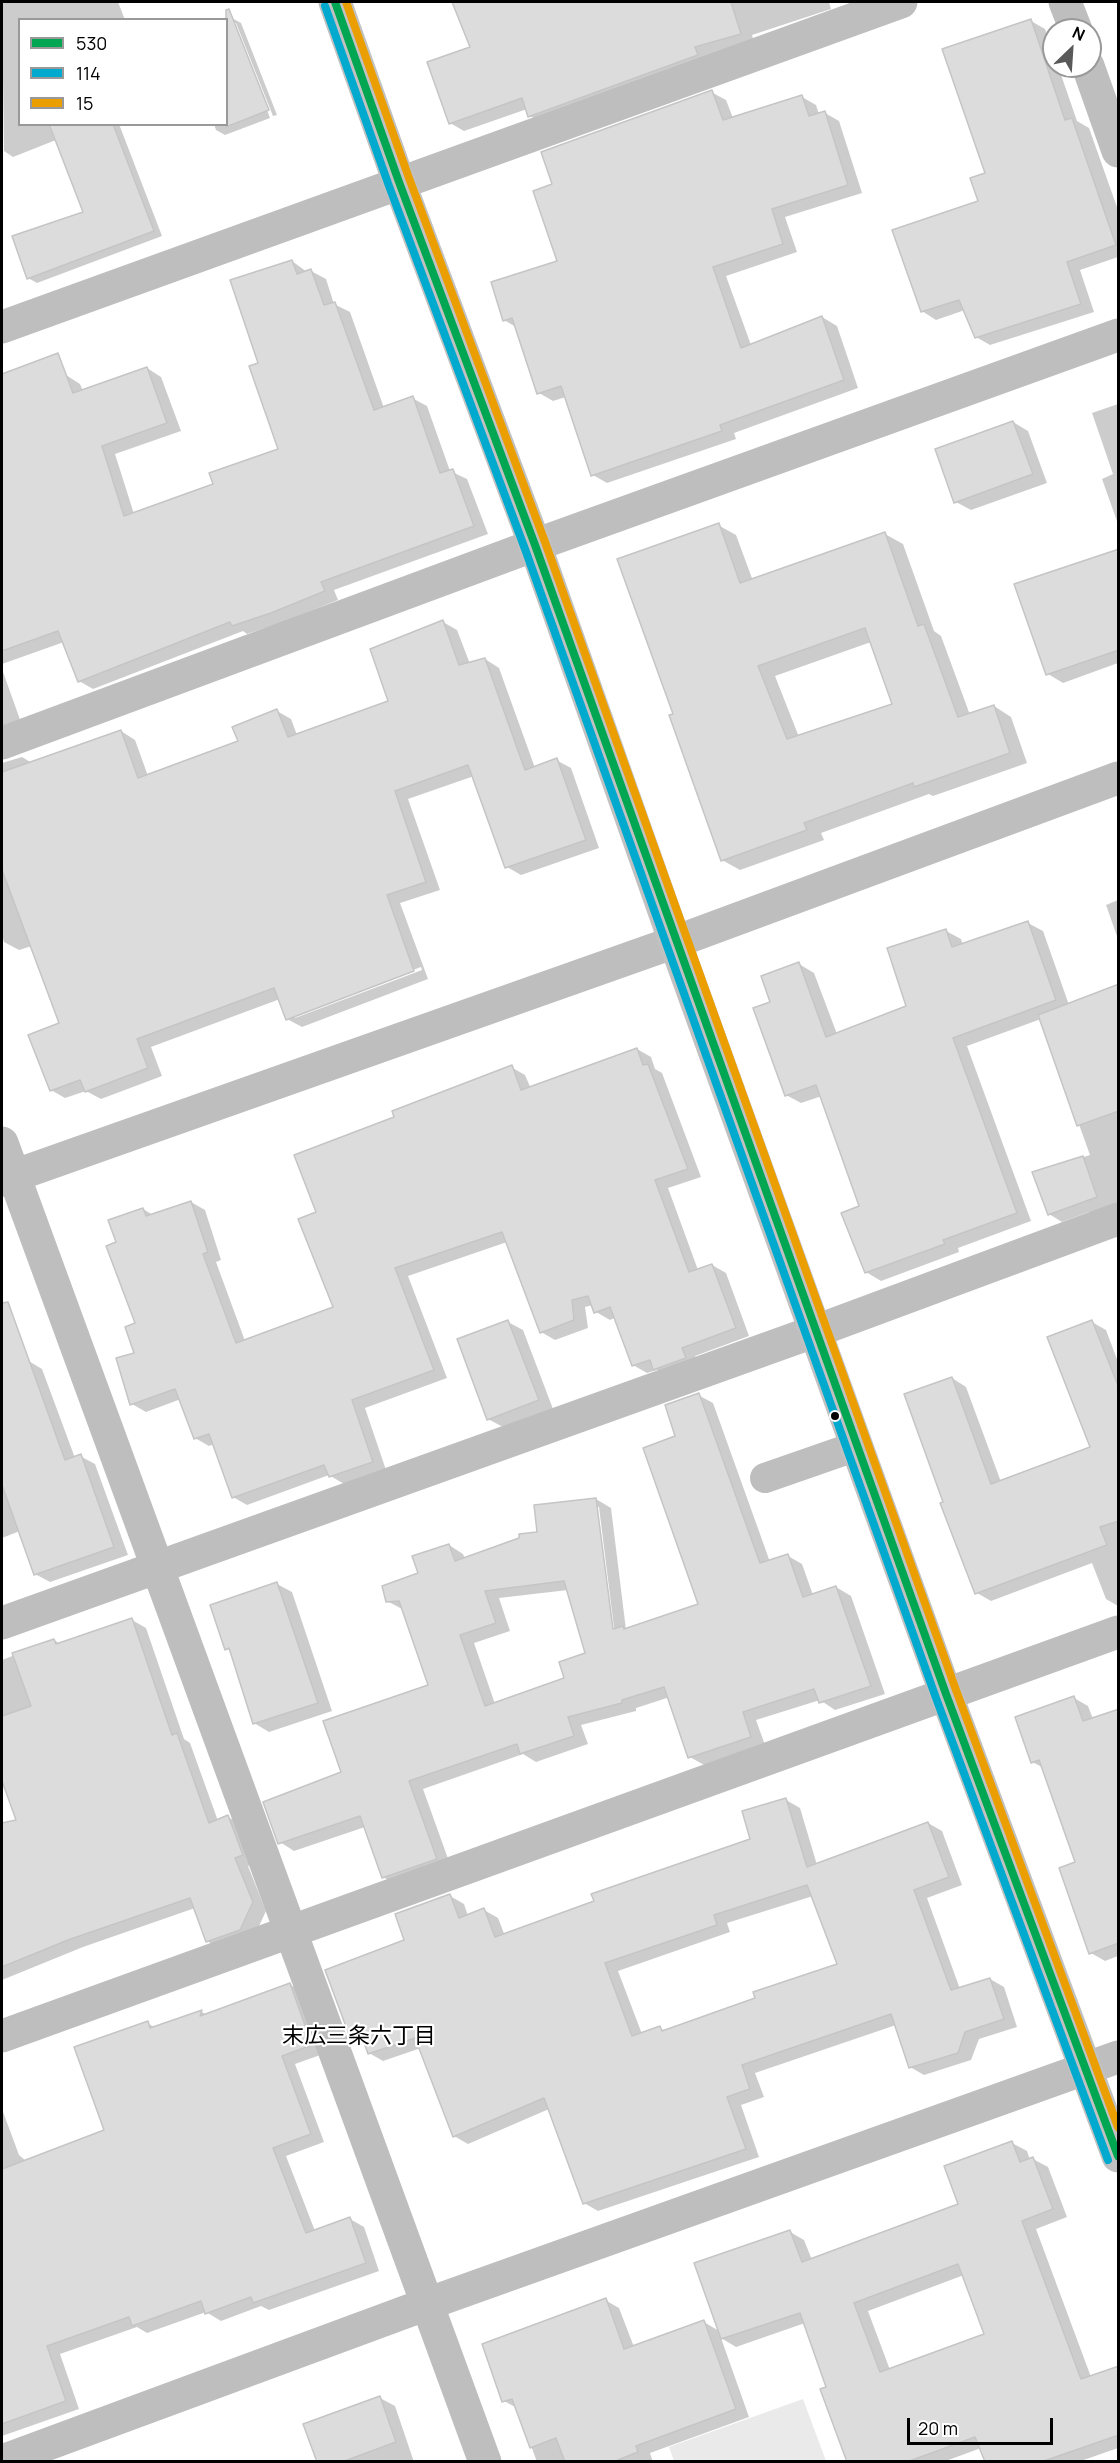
<!DOCTYPE html>
<html>
<head>
<meta charset="utf-8">
<style>
  body { margin:0 }
  #map { position:relative; width:1120px; height:2463px; overflow:hidden; background:#fff; font-family:Manrope,sans-serif }
  canvas { display:block }
  .frame { position:absolute; inset:0; border:3px solid #000; pointer-events:none }
  .legend { position:absolute; left:18px; top:18px; width:210px; height:108px; box-sizing:border-box; background:#fff; border:2px solid #999; margin:0; padding:8px 10px; list-style:none; font-size:18px; color:#000 }
  .legend li { display:flex; align-items:center; gap:12px; height:30px }
  .legend b { width:30px; border:2px solid #999 }
  .north { position:absolute; left:1042px; top:18px; width:60px; height:60px; box-sizing:border-box; background:#fff; border:2px solid #999; border-radius:50%; rotate:25deg; font-size:16px; font-weight:700; line-height:24px; text-align:center; color:#000 }
  .north::after { content:''; display:block; margin:auto; width:21px; height:27px; background:#595959; clip-path:polygon(50% 0,100% 100%,50% 72%,0 100%) }
  .scale { position:absolute; left:907px; top:2418px; width:146px; height:27px; box-sizing:border-box; border:3px solid #000; border-top:0; padding-left:8px; font-size:18px; line-height:21px; white-space:nowrap; color:#000; -webkit-text-stroke:4px #fff; paint-order:stroke }
</style>
</head>
<body>
<div id="map">
<canvas width="1120" height="2463"></canvas>
<div class="frame"></div>
<ul class="legend">
<li><b style="height:8px;background:#00a651"></b>530</li>
<li><b style="height:8px;background:#00a9ce"></b>114</li>
<li><b style="height:8px;background:#eb9e00"></b>15</li>
</ul>
<div class="north">N</div>
<div class="scale">20 m</div>
</div>
<script>
const c = document.querySelector('canvas').getContext('2d');
c.lineJoin = 'round';
function paint(path, color) { c.fillStyle = color; c.fill(path, 'evenodd'); }
function strokePath(path, color, width, dash) { c.strokeStyle = color; c.lineWidth = width; c.lineCap = dash ? 'butt' : 'round'; c.setLineDash(dash || []); c.stroke(path); }
function drawText(font, color, halo, rows, align = 'center') {
  c.font = font + ' Manrope,"Noto Sans JP",sans-serif'; c.lineWidth = 4.5; c.setLineDash([]); c.textBaseline = 'middle'; c.strokeStyle = halo; c.fillStyle = color; for (const [text, x, y, turn = 0] of rows) {
    c.save(); c.translate(x, y); c.rotate((+turn || 0) * Math.PI / 180); c.textAlign = isNaN(turn) ? turn : align; if (halo) c.strokeText(text, 0, 0); c.fillText(text, 0, 0); c.restore();
  }
}
paint(new Path2D(`
  M803,2399l23,62h-152l-5,-14z`), '#eaeaea');
paint(new Path2D(`
  M2,2h116l7,18h-105v104h99l43,112 -125,47 -9,-5 56,-65 -28,-73 -43,17 -9,-6z
  M454,2h375l2,7 -79,26 2,7 -210,82 -14,-8 -3,-7 -63,22 -14,-8 22,-76z
  M232,18l9,5 36,92 -4,1 -37,-93h-3l37,95 -45,17 -9,-5 -2,-6h12z
  M1031,21l14,8 9,26v11h4l19,55 12,7 29,82v47l-38,13 14,42 -104,33 -14,-8 -11,-27 -29,10 -14,-9 58,-109z
  M711,92l15,8 7,18 69,-21 14,8 3,9 6,-1 14,8 23,72 -77,24 12,35 -71,24 25,69 71,-28 15,9 21,62 -124,45 2,6 -129,44 -14,-8 -27,-78 -13,4 -14,-8 -23,-66 -12,-7 55,-58 -5,-77z
  M292,261l15,11 4,-1 15,8 8,25 16,8 34,96 28,-10 15,8 23,65 17,8 21,55 -154,56 4,10 -52,21 -39,13 -4,-3 -150,58 -14,-8 -15,-39 -62,22v-261l64,-28 14,9 3,7 64,-23 14,9 20,54 -66,23 19,60 81,-29 65,-35 -20,-86z
  M1118,404v120l-16,-45 11,-5 -21,-61z
  M1013,422l15,9 19,52 -76,27 -15,-8z
  M718,525l18,10 17,46 132,-47 18,10 31,87 7,5 29,79 24,-9 17,11 16,46 -94,33 -4,-2 -108,39 3,7 -84,30 -18,-10 -47,-145zM871,642l23,63 -95,32 -24,-61z
  M1118,551v112l-55,20 -15,-9z
  M443,622l14,8 13,34 15,-5 14,9 36,100 21,-8 15,8 28,80 -78,27 -14,-8 -33,-91 -66,23 32,91 -40,13 28,76 -126,48 -15,-8 -7,-20 -129,48 11,29 -61,23 -15,-8 -21,7 -14,-8 10,-66 -29,-78 -13,4 -15,-8 -2,-7v-172l20,-6 10,6 89,-32 14,9 13,36 92,-35 37,-30 14,8 6,16 93,-33zM421,967l1,3 -127,48v-3z
  M2,669l21,59 -21,12z
  M1118,900v39l-12,-34z
  M1028,923l15,8 26,74 49,-20v221l-24,9 -5,-3 -27,10 -13,-8 -15,-41 56,-18 -49,-136 -74,27 64,175 -73,27 1,4 -78,29 -15,-9 -6,-65 -38,-111 -21,7 -15,-8 -14,-92 27,-39 15,9 23,61 71,-27 38,-76 15,8 2,6z
  M637,1049l14,8 4,12 7,4 39,104 -33,11 30,82 14,-5 14,8 23,63 -54,20 4,9 -31,11 -11,-6 -10,3 -14,-8 -17,-48 -6,3 -14,-8 -3,-7 -8,2 3,21 -33,12 -14,-8 -34,-90 -99,34 39,102 -82,30 21,62 -42,14 -15,-9 -82,30 -14,-8 -19,-53 -5,2 -14,-8 -14,-39 -35,13 -14,-8 5,-80 -19,-81 25,-34 10,6 38,-13 14,8 16,50 -5,2 29,79 89,-33 -16,-95 78,-95 115,-51 14,8 6,14z
  M2,1303l21,59 4,-2 15,9 33,89 5,-2 15,8 33,91 -78,27 -15,-8 -15,-43 -18,7z
  M508,1322l15,8 30,79 -50,18 -15,-8z
  M1092,1322l14,8 12,32v244l-12,-7 -14,-36 -101,38 -14,-8 -32,-90 7,-125 14,9 35,95 91,-34z
  M698,1395l15,8 57,159 18,-6 14,8 11,31 23,-8 15,9 34,98 -50,16 -15,-10 -64,20 9,25 -61,20 -14,-8 -20,-60 -34,11v3l-55,14 7,19 -52,18 -13,-8 -100,35 28,78 -53,19 -15,-9 -18,-50 -71,24 -14,-9 63,-70 87,-86 -26,-76 -17,-9 62,-56 14,9 2,5 74,-26 57,-34 15,9 15,122 74,-26 -23,-167zM596,1507h3l16,129 -3,1zM568,1590l19,64 -21,25 -71,25 -21,-61 36,-12 -11,-33z
  M277,1584l15,8 40,119 -63,21 -15,-9 -22,-71 -5,-3z
  M132,1620l14,8 38,111 6,4 28,78 10,-4 14,8 14,38 -8,3 18,45 -12,26 -34,12 -13,-8 -12,-33 -112,39 -81,33v-95l33,-13 -33,-96v-116l52,-20 6,4z
  M1074,1698l14,8 5,13 25,-8v245l-13,5 -14,-8 -14,-90 -35,-96 -10,-5z
  M786,1800l14,8 17,57 111,-42 14,8 20,54 -35,13 33,91 30,-10 14,8 13,40 -38,12 -8,21 -47,15 -14,-8 -14,-42 -141,48 9,24 -23,8 18,52 -161,54 -14,-8 -35,-94 -81,35 -14,-8 -33,-88 -38,13 -14,-8 -4,-14 -16,-8 57,-90 44,-45 14,8 4,12 16,-6 14,8 7,18 247,-97zM813,1896l26,69 -82,34 -91,32 -7,-3 -17,6 -24,-63 112,-39 -3,-9z
  M289,1984l15,9 22,60 -31,11 29,78 -38,14 29,75 35,-12 14,8 15,44 -110,39 -8,-4 -40,15 -15,-9 -59,21 -10,-6 -77,27 19,55 -77,27v-327l17,46 7,6 80,-31 41,-107 9,5 46,-16 5,3z
  M1012,2143l15,8 3,9 3,-1 15,8 19,50 -31,12 55,148 27,-5v76l-40,14h-92l-5,-14 -38,14h-95l-20,-74 -23,-65 -69,24 -15,-9 28,79 -99,36 3,9h-116l-20,-54 -13,-7 101,-101 14,8 15,39 70,-25 15,9 71,-99 14,8 8,20 148,-55zM964,2275l22,60 -96,35 -22,-59z
  M380,2398l15,8 19,56h-95z`), '#0003');
const building = new Path2D(`
  M452,2h279l10,32 -46,13 3,8 -170,62 -6,-19 -73,26 -22,-62 43,-15z
  M229,9l40,101 -43,17v-117z
  M1031,19l34,101 7,-2 44,127 -49,17 14,42 -106,34 -16,-38 -38,12 -29,-82 86,-29 -8,-23 15,-5 -43,-124z
  M712,90l11,30 79,-25 7,21 16,-5 23,74 -76,24 11,35 -70,23 28,81 81,-32 22,64 -124,45 2,6 -131,45 -30,-90 -24,8 -25,-76 -9,3 -12,-39 66,-21 -24,-70 19,-7 -11,-32z
  M49,124h64l41,107 -127,48 -15,-43 71,-24z
  M292,260l5,14 14,-5 13,36 11,-3 39,108 39,-14 27,77 13,-4 21,57 -153,56 4,9 -54,22 -39,13 -2,-4 -152,60 -20,-51 -56,20v-277l56,-21 15,40 74,-26 20,56 -65,23 22,70 89,-32 -4,-11 69,-24 -29,-83 9,-3 -28,-83z
  M1013,421l20,53 -79,29 -19,-54z
  M719,523l21,60 145,-51 33,94 6,-2 34,93 36,-12 16,48 -96,34 -1,-4 -109,40 3,7 -86,31 -52,-146 4,-1 -56,-155zM865,628l27,76 -105,35 -29,-73z
  M1119,549v101l-73,25 -32,-91z
  M443,620l16,45 26,-7 40,112 32,-12 29,82 -81,28 -37,-103 -73,26 31,91 -39,13 27,76 -128,49 -12,-32 -137,51 11,29 -63,24 -5,-12 -30,11 -22,-56 31,-12 -57,-153v-98l119,-42 17,48 100,-37 -6,-14 45,-18 11,28 100,-36 -18,-52z
  M1028,921l28,79 -103,38 64,175 -74,27 2,4 -80,29 -24,-60 18,-7 -43,-121 -31,11 -32,-88 17,-6 -9,-26 38,-14 27,75 80,-31 -19,-58 59,-19 6,18z
  M1119,984v127l-42,15 -39,-111z
  M637,1048l6,17 5,-1 40,105 -33,11 34,92 23,-8 24,64 -54,20 4,10 -33,12 -3,-10 -18,6 -22,-59 -16,6 -6,-17 -16,4 2,20 -34,13 -38,-101 -107,36 39,102 -82,30 21,62 -44,15 -5,-12 -92,33 -23,-64 -15,5 -19,-50 -45,16 -14,-47 18,-5 -9,-26 10,-4 -29,-77 10,-4 -8,-22 35,-12 3,8 45,-15 17,51 -5,2 33,89 97,-36 -35,-88 18,-7 -22,-57 100,-38 -2,-6 120,-46 9,25z
  M1083,1156l14,41 -49,18 -16,-43z
  M8,1302l57,158 16,-6 33,93 -80,28 -32,-90v-182z
  M508,1320l31,80 -52,20 -30,-81z
  M1092,1320l27,68v133l-19,6 7,18 -132,49 -35,-91 3,-1 -39,-108 48,-17 39,107 99,-37 -43,-110z
  M699,1393l61,170 28,-9 15,43 33,-11 35,100 -52,17 -5,-14 -71,23 8,25 -63,21 -24,-71 -42,13v3l-54,14 6,19 -54,18 -3,-10 -108,37 28,78 -55,19 -22,-62 -82,28 -15,-42 78,-30 -18,-51 105,-36 -29,-84 -13,1 -4,-16 36,-13 -6,-17 37,-12 6,17 64,-23v-4l18,-2 -3,-27 62,-7 17,131 10,-3 1,3 74,-25 -55,-156 32,-12 -10,-31zM564,1581l21,72 -26,9 5,16 -79,28 -25,-71 36,-12 -11,-32z
  M277,1582l41,121 -65,21 -24,-76 -4,2 -15,-45z
  M132,1618l40,117 5,-2 32,90 19,-8 15,40 -8,3 18,44 -13,28 -34,12 -16,-44 -122,42 -66,27v-144l14,-3 -14,-39v-65l29,-10 -19,-53 42,-14 2,5z
  M1074,1696l9,25 36,-12v234l-30,11 -30,-86 16,-6 -36,-102 -8,3 -16,-46z
  M786,1798l21,69 121,-45 21,55 -35,13 37,100 39,-12 14,41 -39,13 -7,21 -49,15 -18,-54 -149,51 8,24 -23,8 19,52 -163,55 -39,-106 -91,39 -38,-99 -47,16 -9,-26 -11,4 -23,-62 79,-30 -9,-26 55,-20 9,24 25,-10 11,29 99,-36 -3,-7 159,-55 -8,-28zM807,1885l30,79 -84,28 2,6 -93,33 -2,-5 -28,10 -27,-73 112,-38 -3,-10z
  M290,1983l22,62 -30,11 29,78 -38,14 33,85 44,-16 16,46 -113,40 -2,-6 -46,17 -4,-13 -69,25 -3,-9 -82,29 19,55 -64,23v-255l102,-39 -30,-83 74,-26 2,7 52,-18 -2,6z
  M1012,2141l8,21 13,-5 20,52 -31,12 59,158 38,-13v69l-78,27h-56l-10,-25 -68,25h-60l-27,-73 6,-2 -26,-74 -79,26 -27,-76 96,-33 12,32 156,-58 -14,-38zM958,2264l26,70 -104,38 -26,-69z
  M606,2298l18,51 80,-29 32,89 -100,37 2,6 -25,10h-48l-9,-24 -26,10 -18,-49 -10,3 -20,-58z
  M380,2396l16,46 -54,20h-25l-14,-38z`);
paint(building, '#dcdcdc');
strokePath(building, '#c5c5c5', 1.5);
strokePath(new Path2D(`
  M765,1478l92,-32`), '#bebebe', 30);
strokePath(new Path2D(`
  M1065,2l11,28
  M1088,66l30,85
  M2,327l899,-325
  M2,743l533,-198 583,-210
  M2,1143l483,1319
  M2,1180l673,-238 443,-164
  M2,1623l814,-292 302,-112
  M2,2036l1116,-404
  M2,2461l425,-157 691,-247`), '#bebebe', 33);
strokePath(new Path2D(`
  M335,2l64,180 136,363 140,397 271,752 172,462`), '#c1c1c1', 33);
strokePath(new Path2D(`
  M335,2l64,180 136,363 411,1149 172,462`), '#00a651', 8);
strokePath(new Path2D(`
  M325,6l64,180 136,363 411,1149 172,462`), '#00a9ce', 8);
strokePath(new Path2D(`
  M346,2l63,176 136,364 411,1148 162,437`), '#eb9e00', 8);
for (const [x, y, r, color] of [
  [835,1416,5,"#000"]
]) { const dot = new Path2D(); dot.arc(x, y, r, 0, 2 * Math.PI); c.fillStyle = color; c.fill(dot); strokePath(dot, '#fff', 2); }
drawText('22px', '#000', '#fff', [
  ["末広三条六丁目",359,2037]
]);
</script>
</body>
</html>
